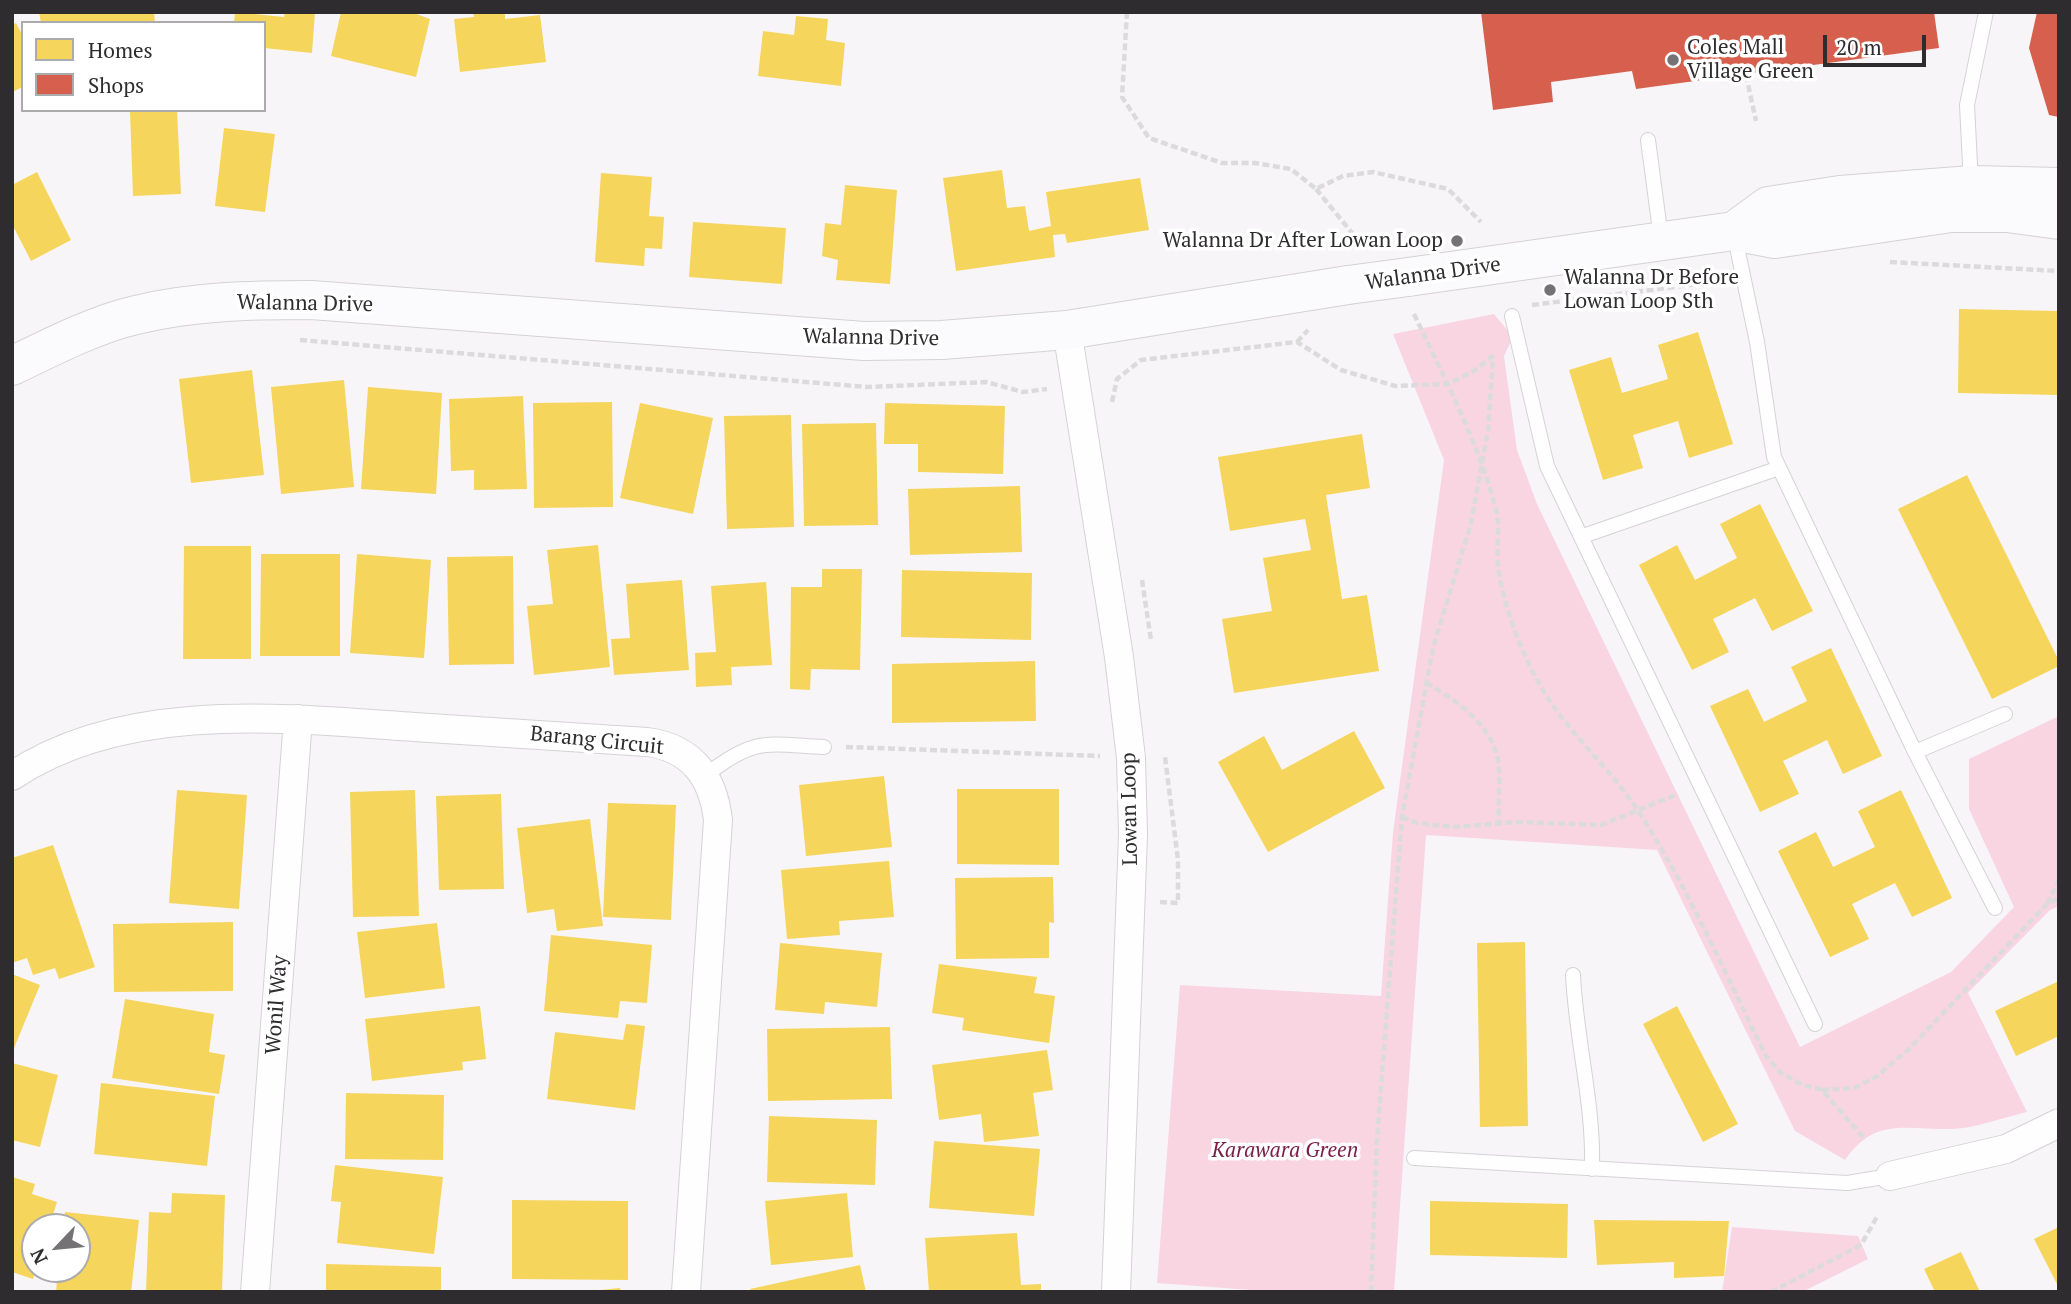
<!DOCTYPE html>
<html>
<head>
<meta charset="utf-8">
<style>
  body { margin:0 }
  #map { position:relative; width:2071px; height:1304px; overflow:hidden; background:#f8f5f9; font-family:"PT Serif",serif }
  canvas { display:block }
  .frame { position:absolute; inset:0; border:14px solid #2f2c2f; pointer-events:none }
  .legend { position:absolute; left:21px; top:21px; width:245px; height:91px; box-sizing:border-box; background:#fff; border:2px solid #acabac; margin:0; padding:9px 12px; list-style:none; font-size:21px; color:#2f2c2f }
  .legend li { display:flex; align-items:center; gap:14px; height:35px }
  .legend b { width:35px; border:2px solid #acabac }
  .north { position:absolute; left:21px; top:1213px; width:70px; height:70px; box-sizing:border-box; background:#fff; border:2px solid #acabac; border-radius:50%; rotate:244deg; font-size:19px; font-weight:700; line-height:28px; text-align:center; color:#2f2c2f }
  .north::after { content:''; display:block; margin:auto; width:24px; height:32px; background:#757276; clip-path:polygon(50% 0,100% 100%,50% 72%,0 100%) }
  .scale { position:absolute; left:1823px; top:35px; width:103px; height:32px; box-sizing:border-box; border:4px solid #2f2c2f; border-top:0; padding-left:9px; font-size:21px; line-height:24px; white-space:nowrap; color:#2f2c2f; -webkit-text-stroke:5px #fff; paint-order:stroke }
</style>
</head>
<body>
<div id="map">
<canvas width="2071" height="1304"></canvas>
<div class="frame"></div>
<ul class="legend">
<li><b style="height:19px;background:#f6d55c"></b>Homes</li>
<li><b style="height:19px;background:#d6604d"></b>Shops</li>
</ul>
<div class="north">N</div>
<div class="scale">20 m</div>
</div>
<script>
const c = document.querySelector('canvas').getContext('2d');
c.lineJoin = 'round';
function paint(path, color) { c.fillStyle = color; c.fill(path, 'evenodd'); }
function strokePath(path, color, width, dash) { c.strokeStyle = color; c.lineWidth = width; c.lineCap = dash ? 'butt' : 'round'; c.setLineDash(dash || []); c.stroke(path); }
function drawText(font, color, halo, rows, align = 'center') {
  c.font = font + ' "PT Serif",serif'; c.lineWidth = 7; c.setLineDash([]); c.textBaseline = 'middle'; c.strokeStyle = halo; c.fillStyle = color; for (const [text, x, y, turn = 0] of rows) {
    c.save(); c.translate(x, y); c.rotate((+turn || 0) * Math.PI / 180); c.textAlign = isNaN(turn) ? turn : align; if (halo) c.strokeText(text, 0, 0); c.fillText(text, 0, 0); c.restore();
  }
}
paint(new Path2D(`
  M1494,314l19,23 -9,19 13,94 20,54 263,543 151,-75 63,-65 -45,-98v-50l90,-43v190l-9,4 -82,83 59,119c-23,5 -50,16 -75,17 -45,1 -77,-13 -107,31l-50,-29 -138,-281 -231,-15 -32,457h-117l-120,-9 23,-298 201,11 12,-164 51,-372 -51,-126z
  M1732,1227l126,9 10,23 -66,33h-80z`), '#f9d5e2');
paint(new Path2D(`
  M39,12h115l1,11h-114z
  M235,12l49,5 1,-5h30l-3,41 -48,-5v-25h-30z
  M341,12h70l19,7 -14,58 -85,-21z
  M473,12h32v7l35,-4 6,47 -86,10 -6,-53 20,-2z
  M796,16l32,3 -2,21 19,3 -4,43 -83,-10 5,-45 31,4z
  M16,23l7,13v51l-11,5v-67z
  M177,110l4,84 -48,2 -3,-84z
  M224,128l51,6 -10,78 -50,-6z
  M1002,170l5,38 18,-2 4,25 22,-5 -5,-34 94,-14 9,52 -82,13 -2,-9 -12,1 2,22 -99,14 -13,-93z
  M37,172l34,68 -40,21 -19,-37v-39z
  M601,173l51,4 -3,39 15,1 -2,32 -17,-1 -1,18 -49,-4z
  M845,185l52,5 -7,94 -54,-4 2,-20 -16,-4 3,-33 16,2z
  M693,222l93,6 -4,56 -93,-7z
  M1959,309l100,2v84l-101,-2z
  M1698,332l35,112 -44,14 -11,-37 -45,14 10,33 -40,12 -34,-110 42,-13 11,36 46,-14 -10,-34z
  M252,370l12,105 -73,8 -12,-104z
  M344,380l10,107 -73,7 -10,-107z
  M368,387l74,6 -6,101 -75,-5z
  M523,396l4,93 -53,1v-20l-23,1 -2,-72z
  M612,402l1,105 -79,1 -1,-105z
  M640,403l73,15 -20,96 -73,-16z
  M885,403l120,3 -2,68 -85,-2v-28h-34z
  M791,415l3,112 -67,2 -3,-113z
  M876,423l2,102 -74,1 -2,-102z
  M1362,434l8,54 -44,7 16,104 25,-4 12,76 -145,22 -12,-74 50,-8 -9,-53 48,-8 -6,-31 -75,12 -12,-74z
  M1967,475l92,186v5l-67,33 -94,-190z
  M1020,486l2,66 -112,3 -2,-66z
  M1760,504l53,107 -41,20 -17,-33 -42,21 16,33 -37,18 -53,-105 38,-20 18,35 42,-22 -17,-34z
  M598,545l12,122 -76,8 -7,-69 26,-2 -6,-54z
  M184,546h67v113h-68z
  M261,554h79v102h-80z
  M357,554l74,6 -7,98 -74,-5z
  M513,556l1,108 -65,1 -2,-108z
  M822,569h40l-2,101 -49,-1 -1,21 -20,-1 1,-102h31z
  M902,570l130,3 -1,67 -130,-3z
  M682,580l7,90 -75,5 -3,-36 19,-1 -4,-54z
  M766,582l6,83 -41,2 1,18 -36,2 -1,-34 21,-1 -5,-66z
  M1831,648l51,108 -39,18 -16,-34 -44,21 16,33 -39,18 -50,-106 38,-17 16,33 43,-21 -16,-34z
  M1035,661l1,60 -144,2v-59z
  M1354,731l31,57 -117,64 -50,-90 46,-26 18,34z
  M884,776l8,71 -86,9 -7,-71z
  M957,789h102v76l-102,-1z
  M177,790l70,5 -8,114 -70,-6z
  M415,790l4,126 -66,1 -3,-125z
  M1901,790l51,108 -40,19 -17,-34 -43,21 17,35 -39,18 -52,-106 38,-19 17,35 42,-20 -17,-36z
  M501,794l3,95 -65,1 -3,-94z
  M608,803l68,2 -5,115 -68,-3z
  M590,819l13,107 -46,5 -3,-22 -27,4 -10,-85z
  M53,845l42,122 -36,12 -4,-11 -22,7 -6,-17 -15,5v-105z
  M889,861l5,56 -55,4 1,14 -53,4 -6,-69z
  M1053,877l1,46 -5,-1v36l-93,1 -1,-81z
  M233,922v69l-119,1 -1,-68z
  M437,923l8,65 -80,10 -8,-66z
  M551,935l101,10 -5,58 -27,-2 -2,17 -74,-7z
  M1525,942l3,184 -48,1 -3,-184z
  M780,943l102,10 -5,54 -52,-5 -1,12 -49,-4z
  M939,964l98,13 -3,16 21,3 -6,47 -87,-13 2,-12 -32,-5z
  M12,974l28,11 -28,68z
  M2059,981v55l-43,20 -21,-45z
  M125,999l89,15 -5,38 16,3 -6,39 -107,-16z
  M480,1006l6,53 -24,3 1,8 -91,11 -7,-62z
  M1677,1006l61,118 -35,18 -60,-118z
  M626,1024l19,2 -10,84 -88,-11 8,-67 68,8z
  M890,1027l2,72 -124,2 -1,-72z
  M1047,1050l6,40 -20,3 6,43 -55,6 -3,-28 -42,6 -7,-55z
  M12,1063l46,12 -18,72 -28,-7z
  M101,1083l114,13 -8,70 -113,-12z
  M346,1093l98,2 -1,65 -98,-1z
  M769,1116l108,4 -2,65 -108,-3z
  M934,1141l106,8 -6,67 -105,-8z
  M335,1165l108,12 -9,77 -97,-11 4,-41 -10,-1z
  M12,1177l23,7 -3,10 25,8 -8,25h-14l1,42 -3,10 -21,-7z
  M172,1193l53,2 -3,97h-76l3,-80 22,1z
  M847,1193l6,64 -82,8 -6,-64z
  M512,1200l116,1v79l-116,-1z
  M1430,1201l138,3 -1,54 -137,-3z
  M65,1212l74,8 -8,72h-75l2,-23h19v-42h-14z
  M1594,1220l135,1 -5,55 -50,2v-16l-77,3z
  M2059,1227v56l-2,1 -23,-45z
  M1017,1233l4,52 20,-1v8h-112l-4,-54z
  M1961,1252l19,40h-45l-11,-23z
  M326,1264l115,3v25h-115z
  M860,1265l6,27h-115l-1,-3z
  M620,1288l1,4h-21v-2z`), '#f6d55c');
paint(new Path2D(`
  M1481,12h453l5,36 -303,41 -4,-18 -81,11 2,20 -60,8z
  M2037,12h22v105l-10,-2 -20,-67z`), '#d6604d');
const lane = new Path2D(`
  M1648,140l13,98
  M1971,184l-4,-79 19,-93
  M1734,233l23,109 17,115 141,295 80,156
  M1512,316l35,150 268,558
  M1583,536l196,-68
  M1915,752l90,-38
  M706,775c49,-38 59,-31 118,-28
  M1573,975c3,65 21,129 19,194
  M1414,1158l433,25 43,-7`);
const street = new Path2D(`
  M1067,330l52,327 12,101 2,76 -17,458
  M12,776c113,-76 273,-58 402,-49 78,5 155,10 233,15 45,6 66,35 71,78l-32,472
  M1890,1176l116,-27 53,-26
  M255,1292l43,-573`);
const secondary = new Path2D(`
  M1734,231l34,-25 72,-11 132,-10 87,2
  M1408,277l326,-46 41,8 176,-26h56l52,7
  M12,366c37,-18 84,-42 124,-51 57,-14 116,-15 175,-15l553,41 78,-1 125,-10 281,-45`);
strokePath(lane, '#d5d2d6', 16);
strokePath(street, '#d5d2d6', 30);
strokePath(secondary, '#d5d2d6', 40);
strokePath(new Path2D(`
  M1127,12l-5,85 27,41 73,25h33l36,6 25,20 27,-13 30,-4 75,17 33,33
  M1746,75l10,46
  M1316,189l46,56
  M1890,262l169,9
  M1532,305l190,-24
  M1414,314c30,63 64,128 82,195 5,20 -1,43 3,64 6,37 23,81 42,114 27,46 69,81 98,125 50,77 86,162 127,244l15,17 20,11 21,6 42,48
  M300,340l567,47 119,-5 37,10 24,-3
  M1297,342l11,-12
  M1112,402l5,-23 24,-19 156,-18 44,28 54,16 53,-2 26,-13 21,-17
  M1142,580l9,60
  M1426,683c32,18 70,44 73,85 1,18 -1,37 0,55
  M846,747l254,9
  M1402,817l15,6 37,4 63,-5 84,3 77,-31
  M1160,902l18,1v-43l-13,-103
  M2047,904l12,-24
  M1822,1090l32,-2 22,-11 32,-27 139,-146 12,-6
  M1371,1292l6,-153 25,-322 31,-169 38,-125 17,-92 5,-74
  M1771,1292l90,-47 17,-30`), '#dbdbdb', 4.5, [7, 3.5]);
strokePath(lane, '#fefefe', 14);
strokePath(street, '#fefefe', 28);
strokePath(secondary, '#fbfafc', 38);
const secondaryBridge = new Path2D(`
  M1348,285l60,-8`);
strokePath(secondaryBridge, '#d5d2d6', 40, []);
strokePath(secondaryBridge, '#fbfafc', 38);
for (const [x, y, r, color] of [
  [1673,60,7,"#757276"],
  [1457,241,7,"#757276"],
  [1550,290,7,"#757276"]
]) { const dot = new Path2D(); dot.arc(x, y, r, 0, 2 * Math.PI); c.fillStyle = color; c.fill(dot); strokePath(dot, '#fff', 2.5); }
drawText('21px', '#2f2c2f', '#fff', [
  ["Coles Mall",1687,48],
  ["Village Green",1687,72],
  ["Walanna Dr After Lowan Loop",1443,241,"right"],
  ["Walanna Dr Before",1564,278],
  ["Lowan Loop Sth",1564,302]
], 'left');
drawText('21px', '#2f2c2f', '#fff', [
  ["Walanna Drive",1433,274,-8],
  ["Walanna Drive",305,304,1],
  ["Walanna Drive",871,338,1],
  ["Barang Circuit",597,741,6],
  ["Lowan Loop",1130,809,-91],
  ["Wonil Way",277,1005,-86]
]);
drawText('italic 21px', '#791f47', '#fff', [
  ["Karawara Green",1285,1151]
]);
</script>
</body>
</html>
